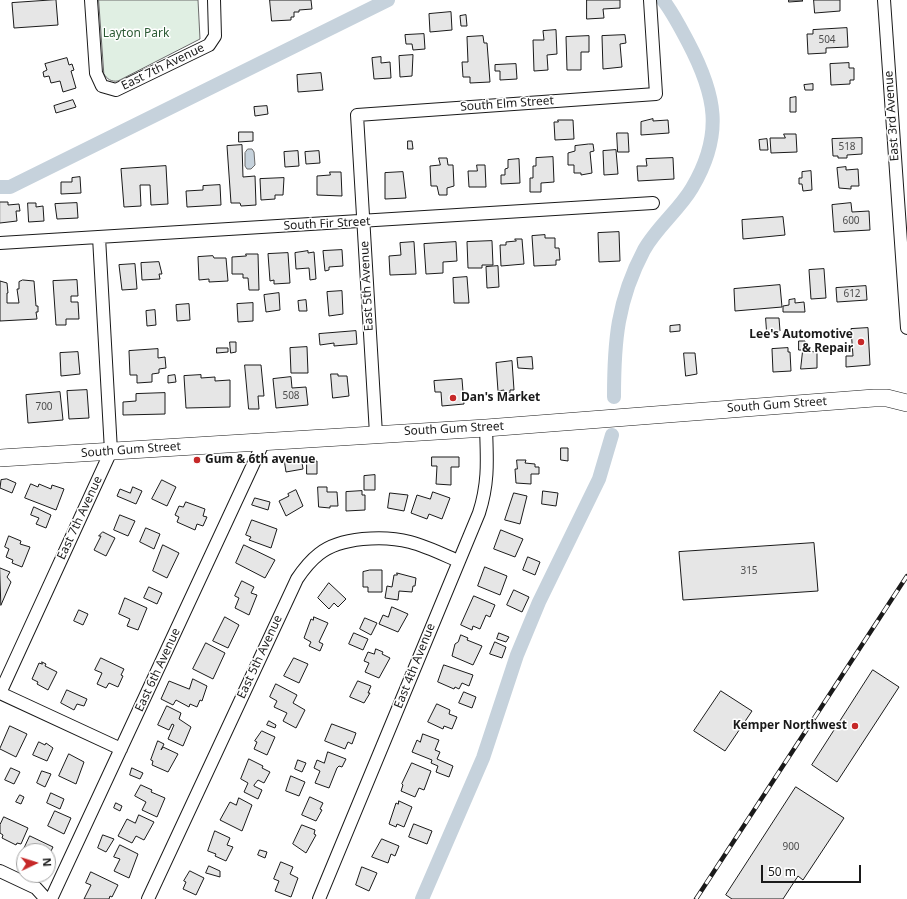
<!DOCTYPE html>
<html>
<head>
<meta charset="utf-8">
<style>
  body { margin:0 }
  #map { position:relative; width:907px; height:899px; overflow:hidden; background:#fff; font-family:"Noto Sans",sans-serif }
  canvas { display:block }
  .north { position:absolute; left:16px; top:843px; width:40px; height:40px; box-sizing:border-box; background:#fff; border:1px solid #a3a3a3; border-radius:50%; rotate:86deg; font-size:11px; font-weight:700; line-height:16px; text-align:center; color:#1a1a1a }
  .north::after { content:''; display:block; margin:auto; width:14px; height:18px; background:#c62828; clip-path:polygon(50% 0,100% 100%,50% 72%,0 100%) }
  .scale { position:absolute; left:761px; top:865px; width:100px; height:18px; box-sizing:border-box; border:2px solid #1a1a1a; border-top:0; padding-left:5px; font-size:12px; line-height:14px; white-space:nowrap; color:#1a1a1a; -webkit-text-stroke:3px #fff; paint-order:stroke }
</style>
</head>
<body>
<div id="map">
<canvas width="907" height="899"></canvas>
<div class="north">N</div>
<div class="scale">50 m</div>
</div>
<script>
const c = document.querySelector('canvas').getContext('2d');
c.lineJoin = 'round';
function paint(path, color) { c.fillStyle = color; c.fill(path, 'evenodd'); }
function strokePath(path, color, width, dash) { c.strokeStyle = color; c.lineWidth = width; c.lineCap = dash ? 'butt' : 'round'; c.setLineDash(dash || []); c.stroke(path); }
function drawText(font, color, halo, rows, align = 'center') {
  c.font = font + ' "Noto Sans",sans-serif'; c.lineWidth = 3; c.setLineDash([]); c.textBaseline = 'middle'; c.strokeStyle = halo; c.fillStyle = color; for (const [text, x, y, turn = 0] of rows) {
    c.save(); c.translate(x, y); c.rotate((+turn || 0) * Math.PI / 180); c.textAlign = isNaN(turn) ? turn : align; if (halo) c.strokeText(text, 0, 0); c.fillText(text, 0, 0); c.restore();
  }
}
const green = new Path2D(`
  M99,0h99l2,39 -82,42c-7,1 -11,-2 -14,-7z`);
paint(green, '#e0efe3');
strokePath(green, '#6a6a6a', 1);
const water = new Path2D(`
  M248,149h4l2,3 1,13 -4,4h-4l-2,-3v-13z`);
paint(water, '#c6d2dc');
strokePath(water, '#6a6a6a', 1);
strokePath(new Path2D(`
  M0,187h10l8,-4 370,-183
  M614,397c0,-55 3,-96 30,-147 13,-23 35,-40 48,-62 32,-54 24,-93 -4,-146 -8,-15 -15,-29 -25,-42
  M422,899l61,-141 34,-103 22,-53 60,-123 13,-44`), '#c6d2dc', 14);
const building = new Path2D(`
  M56,0l2,25 -44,3 -2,-25z
  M270,0h41l1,9 -13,1v2h-5v5h-3v3l-19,1z
  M587,0h33v8l-17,1 1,9 -17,1z
  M789,0h13l1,1 -14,1z
  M814,0h26v11l-25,2z
  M451,12l1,18 -22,2 -1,-18z
  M466,15l1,11h-6l-1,-10z
  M847,28l1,19 -22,1v5l-18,1 -1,-20h6v-4z
  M556,30l1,24 -10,1 1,15 -14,1 -1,-31h11l-1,-9z
  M424,34l1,15 -12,1 -1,-6h-6l-1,-9z
  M625,35l1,8 -6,1 2,23 -19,2 -1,-33z
  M483,36l1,7h3l3,39 -20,1v-6h-7l-1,-15h6l-1,-25z
  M589,36v16h-8v18h-14l-1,-33z
  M413,55l-1,21 -12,1 -1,-21z
  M381,57v6l9,-1 1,16 -17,1 -2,-21z
  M67,58l2,7 3,-1 2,6 -3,1 5,17 -13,4 -3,-11 -9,2 -2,-7 -5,1 -1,-5 4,-2 -2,-6z
  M849,63v5h5v12h-4v4l-19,1 -1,-21z
  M516,64l1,15 -17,1v-9h-5v-6z
  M321,73l2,17 -25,2 -1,-17z
  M813,84v6h-8l-1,-5z
  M796,97v15h-6v-14z
  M73,100l3,7 -20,6 -2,-7z
  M267,106l1,8 -13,2 -1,-9z
  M653,119v2l15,-1 1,13 -28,2v-13z
  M558,120h15l1,19 -19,1 -1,-18h4z
  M239,132h14v9l-14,1z
  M617,133h11l1,19h-11z
  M784,134h12l1,18 -26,1 -1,-15h15z
  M862,138v16l-15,1v3h-9v-2h-5l-1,-17z
  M767,139l1,11h-8l-1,-10z
  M408,141h4l1,8h-5z
  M589,144h4l1,7 -4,1 2,21 -11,2v-2h-7v-8h-6v-12l7,-2v-5z
  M242,145l1,32 12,-1 1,29 -15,1 -1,-3h-9l-4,-57z
  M616,150l2,24 -14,1 -1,-24z
  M298,151l1,15 -14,1 -1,-15z
  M319,151l1,12 -14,1 -1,-12z
  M553,157l1,25 -13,1v9h-11v-14h3v-12h3v-8z
  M439,158h8l1,7h5l1,21 -7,2v7h-8l-2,-9h-6l-1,-20 10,-1z
  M673,158l1,21 -36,2 -1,-15h10l-1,-7z
  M519,159l1,24 -19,1v-9h4v-6l3,-1v-8z
  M477,165h8l1,22h-17l-1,-16h9z
  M166,166l2,38 -17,1 -1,-20h-10l1,21 -17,1 -3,-38z
  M846,167v3l12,-1 1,17h-8v3l-12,-1 -2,-20z
  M811,171l1,19 -9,1 -1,-7h-3v-6h3v-6z
  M330,172h11l1,24 -25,-1v-19l13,-1z
  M403,172l3,26 -21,1v-26z
  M80,177l1,16 -20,1v-12h11v-4z
  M284,178l-1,17h-8v4l-14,1 -1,-21z
  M220,185l1,20 -34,2 -1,-16 17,-1v-4z
  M0,202h8v3l11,-1 1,7h-4l1,10 -17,2z
  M28,203h8v4l7,-1 1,15 -15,1z
  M77,203l1,15 -21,1 -2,-15z
  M851,203l1,9 17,-1 1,19 -36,2 -2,-27z
  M783,217l2,18 -42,4 -1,-19z
  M619,232l1,29 -21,1 -1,-29z
  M545,235v3h10v10h4l1,12h-4v5l-22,1 -2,-30z
  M515,239h7l2,25 -23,2 -1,-21h6v-3l10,-1z
  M492,241l1,24h-11v3h-14l-1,-26z
  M414,242l2,32 -26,1 -1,-19 12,-1 -1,-12z
  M456,242l1,19 -14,1v11l-17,1 -2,-30z
  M342,250l1,16 -14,1v3l-4,1 -2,-20z
  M308,251v2l6,-1 2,27 -6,1 -1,-12 -13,1 -1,-16z
  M288,253l2,30 -16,1v-4l-4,1 -2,-27z
  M246,254h12l1,36h-10l-1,-12h-5v-4h-11v-17l14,-1z
  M213,256l1,2h12l2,23 -19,1v-3l-10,1 -1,-23z
  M159,262l3,12h-3l1,5 -18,1 -1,-17z
  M135,264l2,25 -15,1 -3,-25z
  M498,266l1,21 -12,1 -1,-21z
  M824,269l2,29 -15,1 -2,-29z
  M467,277l2,26h-15l-1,-25z
  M23,280l11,1 2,25h2v6h-2l1,7 -37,2v-40l7,2 1,10h-1v10h12l-2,-14h2v-7z
  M77,280l1,16h-7v6h7l1,17h-13v6h-10l-3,-44z
  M780,285l2,22 -47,4 -1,-22z
  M866,286l1,14 -30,2 -1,-14z
  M342,291l1,23 -14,2 -2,-24z
  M279,293l1,17 -14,2 -2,-17z
  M795,299v4l9,-1 1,10h-22v-6l6,-1v-5z
  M306,300l1,11h-8l-1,-10z
  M253,303v18l-15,1 -1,-18z
  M189,304l1,16 -13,1 -1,-16z
  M155,310l1,15 -9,1 -1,-15z
  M766,318h13l1,13 -13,1z
  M680,325v6l-10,1v-6z
  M868,328l2,37 -24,2v-11h7l-2,-27z
  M356,331l1,13 -23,2v-3l-14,2 -1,-11z
  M799,341h6v9h-6z
  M230,342h6v10l-5,1z
  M307,347l1,26h-17l-1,-25z
  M217,348h11v4l-11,1z
  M788,348v4h2l1,19 -18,1 -1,-23z
  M158,349v9l7,-1 1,11 -7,1v4l-7,1v8l-15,1v-8h-7l-1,-24z
  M803,351l14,1v16l-16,1z
  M78,352l2,22 -19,2 -1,-23z
  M684,353h11l2,21 -11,2z
  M532,357l1,12 -15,-1 -1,-10z
  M512,361l2,29h-4v3l-6,1v-4l-6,1 -2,-28z
  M245,365h16l3,31h-6l1,13h-10z
  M331,374h7v2h9l2,20 -16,2z
  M175,375l1,7 -8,1v-7z
  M201,375v3l14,-1v4l15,-1v27l-44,1 -2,-32z
  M291,377l1,11 14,-1 2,18 -32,3 -3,-29z
  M462,379l2,25 -22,2 -1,-14h-6l-1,-11z
  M87,390l2,28 -20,1 -2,-28z
  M60,392l3,28 -35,3 -2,-28z
  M165,393v21l-42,1v-13l13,-1v-7z
  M561,448h7v13l-7,-1z
  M301,456l2,13 -17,3 -2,-13z
  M432,457h27v10h-8v18l-15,-1 1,-18h-5z
  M517,460h9l-1,3 10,1v3h4v7h-8v10l-15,-1 -1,-14h2z
  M307,461h10v13h-10z
  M375,475v15h-11v-14z
  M7,479l9,4 -4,10 -12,-5 1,-8z
  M162,480l14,7 -9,19 -15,-7z
  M31,484l7,3 1,-3 12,5 1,-4 12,4 -8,21 -31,-12z
  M133,487l9,4 -6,13 -19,-8 3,-7 10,4z
  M318,487h9v5h10l1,14h-8v2l-11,-1z
  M296,490l7,16 -17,10 -7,-15 10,-5 -1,-2z
  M362,491v4h3v15l-19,1v-19z
  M543,491l15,2 -2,13 -14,-2z
  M433,492l17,6 -8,21 -13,-5 -2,5 -16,-6 6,-18 13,4z
  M390,493l18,2 -4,16 -16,-3z
  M514,493l13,3 -7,28 -15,-4z
  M255,498l15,4 -2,8 -16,-5z
  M186,502l19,7 -2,7 4,1 -4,9 -6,-2 -2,6 -18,-8 2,-5 -4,-2 4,-9 4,1z
  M34,507l17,8 -5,13 -10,-4 3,-6 -8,-3z
  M120,515l15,6 -7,15 -14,-6z
  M252,520l25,9 -6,19 -22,-8 2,-3 -5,-2z
  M146,528l14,6 -6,15 -14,-7z
  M501,530l22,9 -8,18 -21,-8z
  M103,532l12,6 -9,18 -12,-6 7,-14h-2z
  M9,536l12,5 -1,3 10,3 -8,20 -10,-4 1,-3 -7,-3 3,-8 -4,-2z
  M814,543l4,48 -135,9 -4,-48z
  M163,545l16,8 -12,25 -14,-7z
  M244,545l31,15 -10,18 -29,-15z
  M528,557l12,5 -5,13 -12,-5z
  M485,567l22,9 -7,19 -22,-9z
  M0,568l10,4 -3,5 4,5 -10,23z
  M370,570h12v22h-14v-5h-5v-15z
  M397,573l19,5 -1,8h-2l-1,6 -13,-1 -1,9 -13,-2 2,-12 5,1 2,-12h3z
  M242,581l12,6 -3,6 6,2 -8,20 -14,-7 4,-10 -4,-2z
  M329,583l17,16 -8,8 -4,-4 -5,6 -11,-11z
  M149,587l13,6 -5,11 -13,-6z
  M514,590l15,7 -7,15 -15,-7z
  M474,596l21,9 -5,12 -4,-2 -6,14 -7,-3 -1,4 -11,-5z
  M125,598l22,10 -9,22 -11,-4 3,-7 -11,-5z
  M392,607l16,7 -10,18 -19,-8 4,-9 5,2z
  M79,610l9,4 -5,11 -9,-4z
  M225,617l14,8 -11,23 -15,-7z
  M314,617l14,6 -9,19 4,2 -3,7 -11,-5 2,-4 -7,-4 7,-19 2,1z
  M365,618l12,5 -6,12 -11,-6z
  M354,633l14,6 -5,11 -14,-6z
  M499,633l10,4 -3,5 -9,-3z
  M461,635l7,3 -1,2 15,6 -9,19 -21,-9 3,-12 3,-2z
  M495,642l11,5 -4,11 -12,-4z
  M206,643l19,10 -12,26 -20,-10z
  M376,649l7,3 -1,2 8,4 -11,20 -14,-6 4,-9 -5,-2 4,-9 6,2z
  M101,658l23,11 -3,6 2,1 -5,11 -9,-4 -3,5 -9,-4 5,-11 -7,-3z
  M294,658l14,6 -9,19 -15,-7z
  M42,662l4,2 -1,2 12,6 -9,18 -11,-6 1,-2 -6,-3 7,-16 3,1z
  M444,665l29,10 -4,11 -7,-3 -3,6 -4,-2 -1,2 -16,-7z
  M873,670l26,17 -62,95 -25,-17z
  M193,679l14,7 -5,15 -2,-1 -3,7 -7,-3 -1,3 -13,-7 -3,5 -12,-6 8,-18 20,8z
  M358,681l13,5 -3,7h2l-6,10 -14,-6z
  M276,684l21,11 -4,8 12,7 -9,18 -13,-7 4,-8 -13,-6 3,-6 -7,-4z
  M67,690l20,9 -3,7 -7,-2 -3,6 -13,-7z
  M721,691l31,20 -27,40 -31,-20z
  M464,692l12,5 -4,11 -13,-5z
  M437,704l13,6 -1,4 8,3 -5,12 -8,-3 -1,3 -15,-7z
  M167,706l14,7 -2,6 12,8 -8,19 -15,-7 6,-14 -2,-1 -3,6 -11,-5z
  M269,721l7,4 -1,3 -8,-3z
  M332,724l24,9 -4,11 -4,-2 -3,7 -20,-8z
  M10,726l17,8 -11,23 -16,-8z
  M262,731l13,6 -8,18 -13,-6 3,-7 -2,-1z
  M423,734l16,6 -4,10 5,2 -3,7 16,7 -4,11 -13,-5 2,-6 -7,-3 1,-3 -20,-8 5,-12 3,2z
  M158,741l6,3 -3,6 2,-3 15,7 -10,18 -16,-7 1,-4 -2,-1z
  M39,742l6,3 1,-2 7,5 -6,13 -14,-6z
  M328,752l18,7 -4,8 -3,-1 -2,2 -8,20 -14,-5 5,-12 -6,-3 3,-8 7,3z
  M69,754l15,8 -8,22 -17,-8z
  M249,759l14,7 -1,2 8,4 -6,11 -6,-3 -4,5v1l8,4 -4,9 -14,-7 4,-9 -7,-4z
  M298,760l8,3 -4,9 -7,-3z
  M412,763l19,8 -7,19 -5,-2 -4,9 -14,-6 2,-6 -1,-1z
  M11,768l9,4 -6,12 -9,-4z
  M132,768l11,5 -3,6 -10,-4z
  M42,771l9,3 -6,13 -8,-4z
  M291,776l14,6 -6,14 -13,-5z
  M141,785l11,5 -1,2 14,6 -8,19 -15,-7 4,-8 -11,-6z
  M796,787l48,31 -41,62 -5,-4 -15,23h-51l-6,-4z
  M51,793l13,6 -4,10 -13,-6z
  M20,795l4,2 -3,7 -5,-2z
  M310,797l13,6 -3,6 2,1 -6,11 -14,-6z
  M239,798l13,7 -10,26 -22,-11 10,-18 6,3z
  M399,801l13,6 -8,20 -7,-3 -1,3 -7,-3 7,-21 2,1z
  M116,803l6,3 -2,5 -6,-3z
  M55,811l16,7 -7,16 -16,-8z
  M139,815l15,7 -10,18 -8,-4 -4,7 -14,-7 9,-17 8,4z
  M4,817l24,11 -7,16 -4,-1 -1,2 -14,-7 1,-3 -3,-2v-8z
  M414,824l18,7 -5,13 -18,-7z
  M302,825l13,5 -1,4 2,1 -10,18 -13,-9z
  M215,831l15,7 -3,7 6,2 -7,14 -11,-5 1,-2 -8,-3z
  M103,835l11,4 -8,13 -8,-4z
  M30,836l23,11 -5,10v-6h-25z
  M382,839l17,7 -4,10 -4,-2 -3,9 -16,-6z
  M120,845l18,9 -9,24 -15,-7 6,-12 -6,-2z
  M260,850l7,2 -2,6 -7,-3z
  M281,862l12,5 -3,7 8,4 -7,19 -16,-6 4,-10 -5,-2z
  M209,866l11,5v6l-14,-4z
  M362,867l15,6 -8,18 -13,-6z
  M190,871l14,7 -8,17 -13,-6 3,-7 -2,-1z
  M91,872l27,13 -6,12 -2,-1 -1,3h-25l7,-14 -5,-2z`);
paint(building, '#e6e6e6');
strokePath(building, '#1a1a1a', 1);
const minor = new Path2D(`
  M91,0l5,73 6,13 14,4 93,-45 6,-9 -1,-36
  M884,0l23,328
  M0,243l653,-40
  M376,434l-19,-319 299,-21 -6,-94
  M0,693l111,-242 -12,-214
  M0,693l121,56
  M0,871l36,17 10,11
  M51,899l213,-458
  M148,899l149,-320c6,-9 13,-18 22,-25 21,-17 65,-19 91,-12 16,4 32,12 48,19
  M319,899l160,-386c10,-31 8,-54 7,-85`);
const secondary = new Path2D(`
  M0,458l486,-30 388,-30h13l20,5`);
strokePath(minor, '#1a1a1a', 14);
strokePath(secondary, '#1a1a1a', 18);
strokePath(minor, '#fff', 12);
strokePath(secondary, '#fff', 17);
const rail = new Path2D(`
  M696,899l211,-323`);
strokePath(rail, '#1a1a1a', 4.5);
strokePath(rail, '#fff', 3, [9]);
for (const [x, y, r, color] of [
  [861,342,4,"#c62828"],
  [453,398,4,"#c62828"],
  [197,460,4,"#c62828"],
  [855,726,4,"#c62828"]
]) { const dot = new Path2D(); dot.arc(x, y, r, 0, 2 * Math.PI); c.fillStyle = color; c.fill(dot); strokePath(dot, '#fff', 1.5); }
drawText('10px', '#4d4d4d', null, [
  ["504",827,40],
  ["518",847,147],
  ["600",851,221],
  ["612",852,294],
  ["508",291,396],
  ["700",44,407],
  ["315",749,571],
  ["900",791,847]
]);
drawText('12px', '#2b5a34', '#fff', [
  ["Layton Park",136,34]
]);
drawText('12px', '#1a1a1a', '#fff', [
  ["East 7th Avenue",163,67,-26],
  ["South Elm Street",507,104,-4],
  ["East 3rd Avenue",892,116,-94],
  ["South Fir Street",327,224,-3],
  ["East 5th Avenue",367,286,-93],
  ["South Gum Street",777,405,-4],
  ["South Gum Street",454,429,-3],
  ["South Gum Street",131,450,-4],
  ["East 7th Avenue",80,518,-65],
  ["East 5th Avenue",260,657,-65],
  ["East 4th Avenue",415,666,-68],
  ["East 6th Avenue",158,670,-65]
]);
drawText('bold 12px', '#1a1a1a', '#fff', [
  ["Lee's Automotive",853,335],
  ["& Repair",853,349],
  ["Dan's Market",461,398,"left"],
  ["Gum & 6th avenue",205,460,"left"],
  ["Kemper Northwest",847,726]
], 'right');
</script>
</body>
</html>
